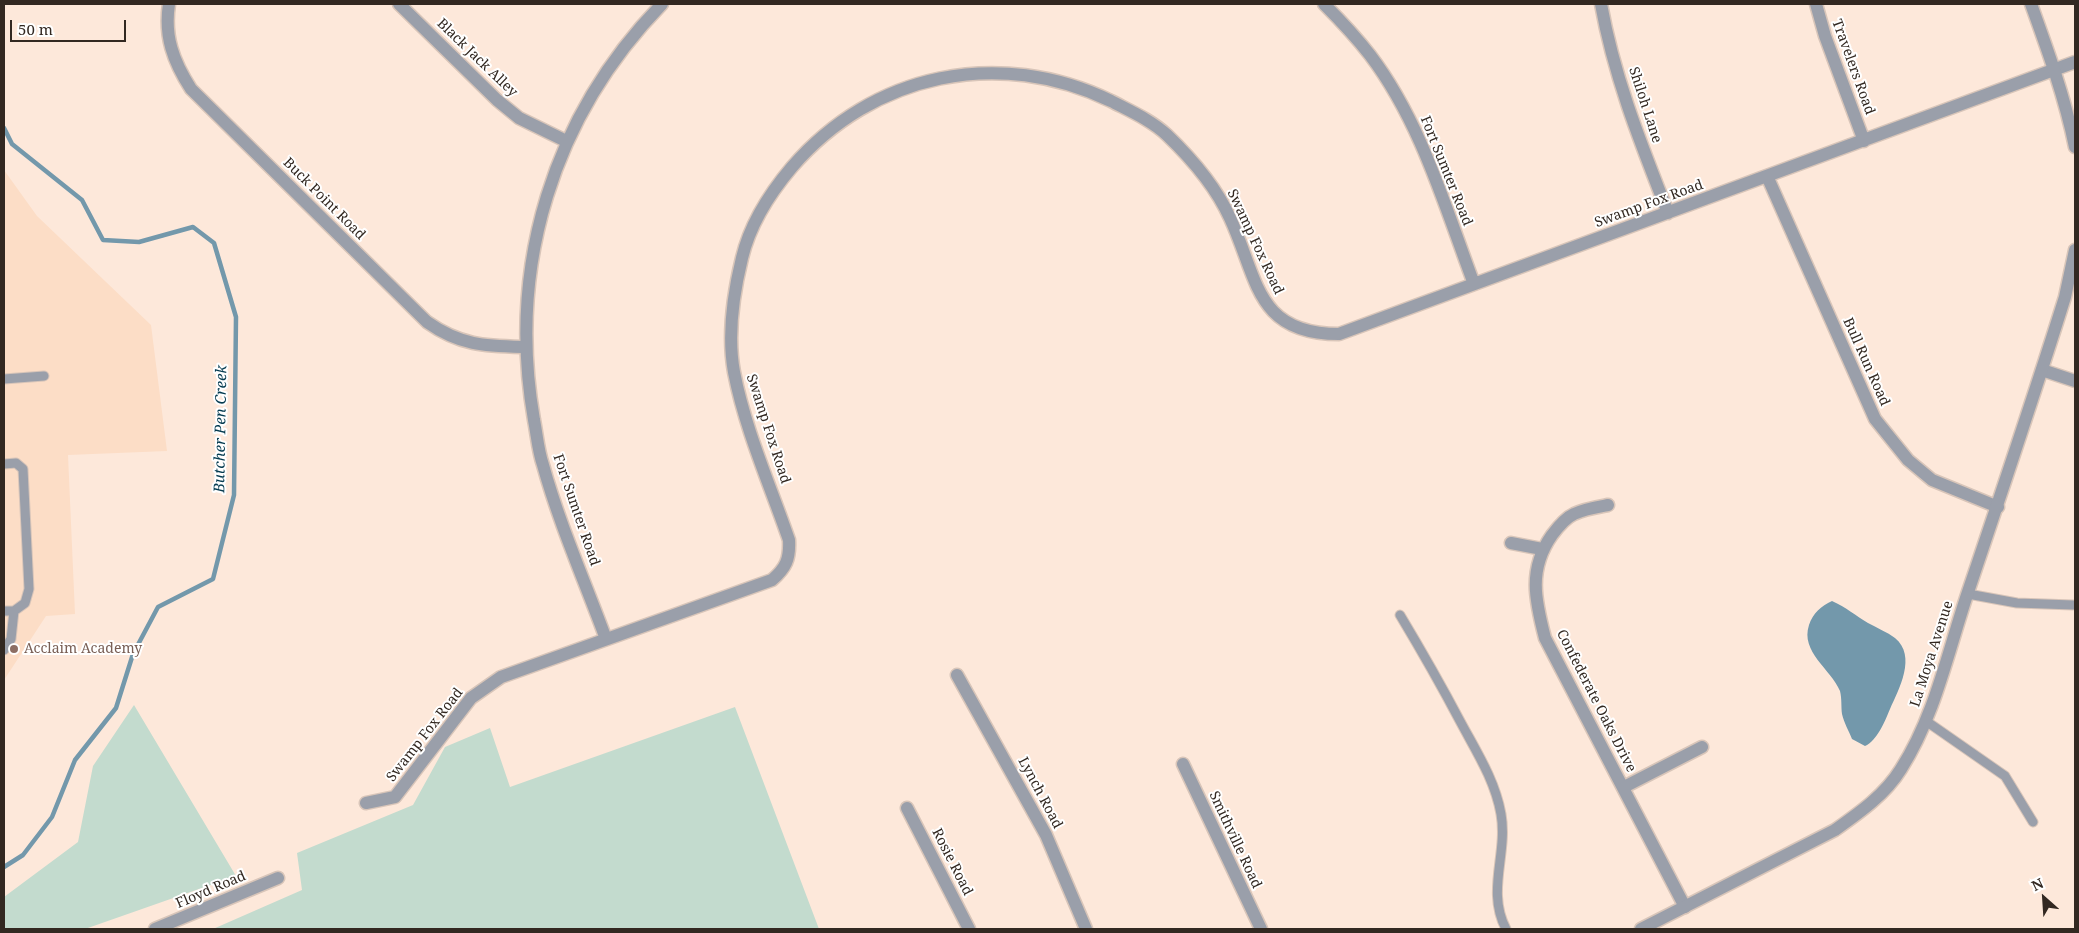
<!DOCTYPE html>
<html>
<head>
<meta charset="utf-8">
<style>
  body { margin:0 }
  #map { position:relative; width:2079px; height:933px; overflow:hidden; background:#fde8da; font-family:"Noto Serif",serif }
  canvas { display:block }
  .frame { position:absolute; inset:0; border:5px solid #322821; pointer-events:none }
  .north { position:absolute; left:2019px; top:873px; width:50px; height:50px; -webkit-text-stroke:4px #fff; paint-order:stroke; rotate:334deg; font-size:14px; font-weight:700; line-height:20px; text-align:center; color:#322821 }
  .north::after { content:''; display:block; margin:auto; width:18px; height:22px; background:#322821; clip-path:polygon(50% 0,100% 100%,50% 72%,0 100%) }
  .scale { position:absolute; left:10px; top:20px; width:116px; height:22px; box-sizing:border-box; border:2px solid #322821; border-top:0; padding-left:6px; font-size:15px; line-height:18px; white-space:nowrap; color:#322821; -webkit-text-stroke:4px #fff; paint-order:stroke }
</style>
</head>
<body>
<div id="map">
<canvas width="2079" height="933"></canvas>
<div class="frame"></div>
<div class="north">N</div>
<div class="scale">50 m</div>
</div>
<script>
const c = document.querySelector('canvas').getContext('2d');
c.lineJoin = 'round';
function paint(path, color) { c.fillStyle = color; c.fill(path, 'evenodd'); }
function strokePath(path, color, width, dash) { c.strokeStyle = color; c.lineWidth = width; c.lineCap = dash ? 'butt' : 'round'; c.setLineDash(dash || []); c.stroke(path); }
function drawText(font, color, halo, rows, align = 'center') {
  c.font = font + ' "Noto Serif",serif'; c.lineWidth = 4; c.setLineDash([]); c.textBaseline = 'middle'; c.strokeStyle = halo; c.fillStyle = color; for (const [text, x, y, turn = 0] of rows) {
    c.save(); c.translate(x, y); c.rotate((+turn || 0) * Math.PI / 180); c.textAlign = isNaN(turn) ? turn : align; if (halo) c.strokeText(text, 0, 0); c.fillText(text, 0, 0); c.restore();
  }
}
paint(new Path2D(`
  M4,170l33,46 114,109 16,126 -99,4 7,159 -29,2 -42,64z`), '#fcddc6');
paint(new Path2D(`
  M134,705l102,171 -151,53h-81v-32l74,-55 15,-76z
  M735,707l84,222h-606l89,-39 -5,-37 116,-48 32,-58 45,-19 20,59z`), '#c3dbce');
paint(new Path2D(`
  M1832,601c14,6 24,15 36,22 9,5 19,9 27,15 22,18 4,51 -5,71 -5,12 -13,32 -25,37l-13,-7c-3,-8 -8,-16 -10,-25 -1,-7 0,-15 -2,-23 -9,-22 -40,-39 -31,-66 4,-12 12,-19 23,-24z`), '#7398ab');
strokePath(new Path2D(`
  M4,128l8,16 70,56 21,40 36,2 54,-15 21,16 22,74 -2,178 -21,84 -55,28 -25,47 -17,54 -41,52 -23,57 -29,38 -19,12`), '#7398ab', 4.5);
const service = new Path2D(`
  M4,379l40,-3
  M4,464l12,-1 7,6 6,120 -4,14 -11,8h-10
  M1968,594l49,9 56,2
  M1400,615c21,35 41,70 60,106 16,30 35,59 41,93 7,40 -15,77 5,115
  M4,650l7,-11 3,-28
  M1926,721l79,55 28,46`);
const minor = new Path2D(`
  M169,4c-5,32 4,57 22,85l236,233c34,24 59,24 98,25
  M399,4l98,96 22,18 47,23
  M1324,4c16,16 32,33 46,51 51,67 75,152 104,229
  M1601,4c13,73 40,140 67,209
  M1816,4l9,32 39,105
  M1767,176l108,243 33,41 24,20 66,27
  M2042,370l33,11
  M1608,505c-11,2 -24,4 -34,9 -9,4 -16,13 -22,21 -24,34 -17,65 -7,103l140,269
  M1511,543l31,6
  M606,639c-21,-57 -47,-116 -63,-174 -5,-14 -6,-30 -9,-45 -27,-154 19,-304 128,-416
  M957,675l89,160 40,94
  M1183,764l78,165
  M1624,787l78,-40
  M366,803l29,-6 76,-99 30,-21 271,-97c14,-12 18,-21 17,-40 -19,-55 -44,-111 -55,-168 -7,-38 -1,-77 8,-114 8,-34 28,-65 50,-91 81,-94 207,-120 319,-66 19,10 40,19 56,34 24,23 49,52 63,83 28,60 25,116 109,116l736,-272
  M907,808l62,121
  M155,929l123,-51`);
const tertiary = new Path2D(`
  M2031,4c17,47 34,94 44,143
  M1641,929l194,-99c24,-17 50,-35 66,-61 34,-53 47,-118 67,-177 33,-98 66,-196 97,-295l10,-47`);
strokePath(service, '#d8c5b9', 11);
strokePath(minor, '#d8c5b9', 15);
strokePath(tertiary, '#d8c5b9', 15);
strokePath(service, '#9a9faa', 9);
strokePath(minor, '#9a9faa', 12);
strokePath(tertiary, '#9a9faa', 12);
for (const [x, y, r, color] of [
  [14,649,5,"#8d6e63"]
]) { const dot = new Path2D(); dot.arc(x, y, r, 0, 2 * Math.PI); c.fillStyle = color; c.fill(dot); strokePath(dot, '#fff', 2); }
drawText('14px', '#322821', '#fff', [
  ["Black Jack Alley",477,58,44],
  ["Travelers Road",1853,67,70],
  ["Shiloh Lane",1645,105,72],
  ["Fort Sumter Road",1446,171,68],
  ["Buck Point Road",324,199,45],
  ["Swamp Fox Road",1649,204,-20],
  ["Swamp Fox Road",1255,242,65],
  ["Bull Run Road",1866,362,66],
  ["Swamp Fox Road",768,429,72],
  ["Fort Sumter Road",576,510,71],
  ["La Moya Avenue",1932,654,-72],
  ["Confederate Oaks Drive",1596,701,63],
  ["Swamp Fox Road",425,735,-52],
  ["Lynch Road",1040,793,62],
  ["Smithville Road",1235,840,65],
  ["Rosie Road",952,862,63],
  ["Floyd Road",211,890,-23]
]);
drawText('14px', '#785e54', '#fff', [
  ["Acclaim Academy",24,649]
], 'left');
drawText('italic 15px', '#053b50', '#fff', [
  ["Butcher Pen Creek",221,429,-89]
]);
</script>
</body>
</html>
